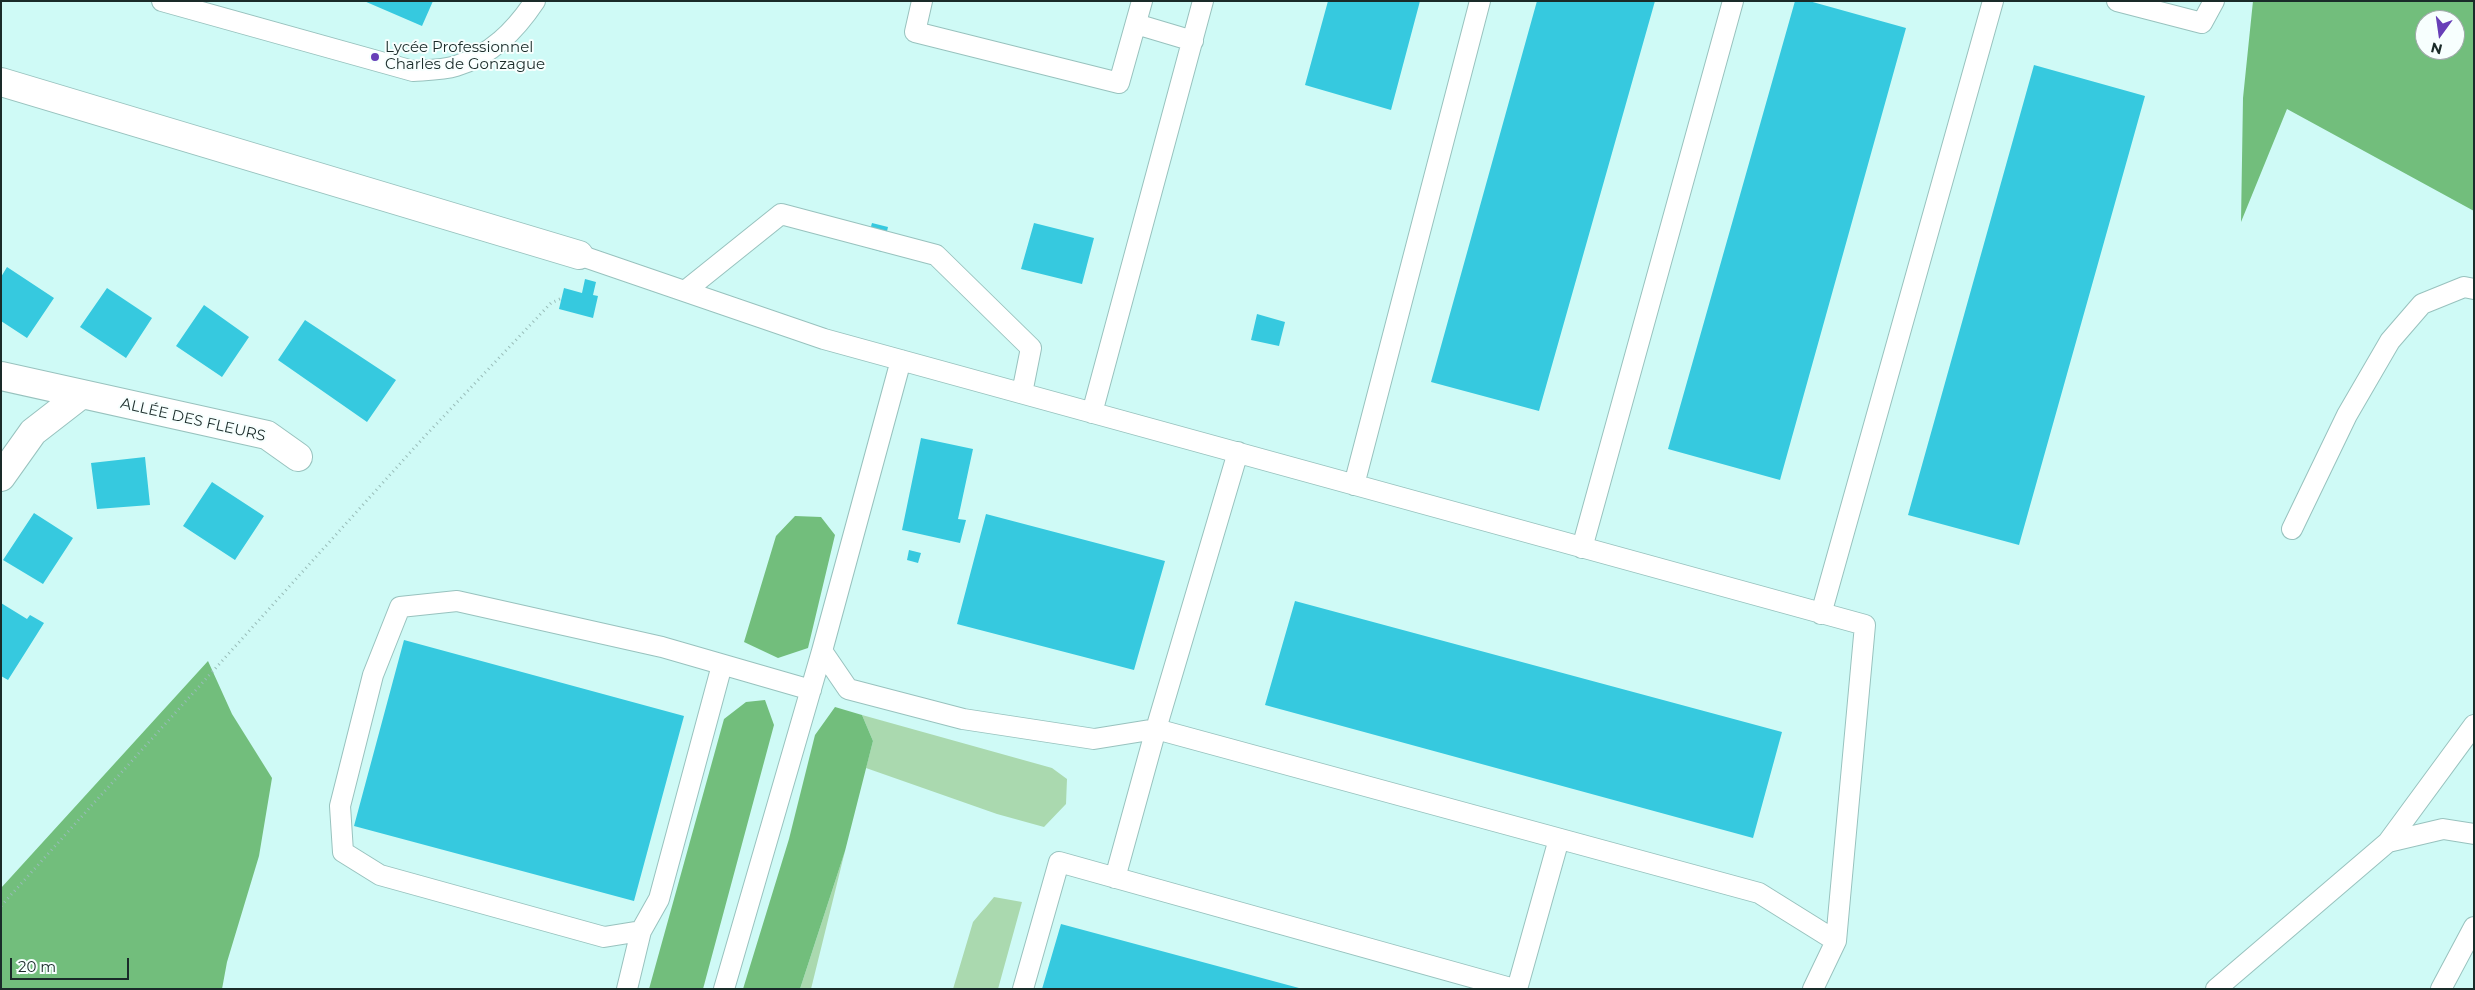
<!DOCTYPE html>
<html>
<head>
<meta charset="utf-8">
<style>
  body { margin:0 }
  #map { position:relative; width:2475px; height:990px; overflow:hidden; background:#cffaf6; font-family:Montserrat,sans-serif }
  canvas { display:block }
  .frame { position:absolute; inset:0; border:2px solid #1a2b29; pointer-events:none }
  .north { position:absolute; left:2415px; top:10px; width:50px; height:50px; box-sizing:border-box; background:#f7fffe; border:1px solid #9faaa9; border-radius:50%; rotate:194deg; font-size:14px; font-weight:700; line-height:20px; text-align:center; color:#1a2b29 }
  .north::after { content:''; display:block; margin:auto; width:18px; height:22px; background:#673fb7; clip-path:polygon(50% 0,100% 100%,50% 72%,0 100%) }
  .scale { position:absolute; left:10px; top:958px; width:119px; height:22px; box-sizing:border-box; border:2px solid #1a2b29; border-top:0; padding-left:6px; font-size:15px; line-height:18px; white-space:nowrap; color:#1a2b29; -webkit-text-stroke:4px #f7fffe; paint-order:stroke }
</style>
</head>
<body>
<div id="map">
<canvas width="2475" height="990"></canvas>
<div class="frame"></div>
<div class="north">N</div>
<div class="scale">20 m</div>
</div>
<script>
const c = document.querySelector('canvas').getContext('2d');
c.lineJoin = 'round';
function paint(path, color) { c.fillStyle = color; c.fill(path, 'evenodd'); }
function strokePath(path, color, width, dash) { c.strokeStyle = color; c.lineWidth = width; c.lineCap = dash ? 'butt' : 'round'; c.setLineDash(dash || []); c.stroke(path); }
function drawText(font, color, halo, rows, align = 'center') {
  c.font = font + ' Montserrat,sans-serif'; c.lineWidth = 4; c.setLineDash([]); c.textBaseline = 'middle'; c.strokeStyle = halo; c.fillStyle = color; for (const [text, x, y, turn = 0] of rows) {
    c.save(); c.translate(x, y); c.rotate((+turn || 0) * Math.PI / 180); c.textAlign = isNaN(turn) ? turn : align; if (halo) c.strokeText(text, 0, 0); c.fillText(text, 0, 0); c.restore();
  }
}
paint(new Path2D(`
  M862,715l190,53 15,11 -1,25 -22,23 -47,-13 -131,-46 7,-27z
  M845,851l-34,138h-11z
  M994,897l28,5 -24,87h-45l20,-67z`), '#aad9af');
paint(new Path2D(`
  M2253,1h221v210l-187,-102 -46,113 2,-124zM2425,20h30v30h-30z
  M795,516l26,1 14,18 -27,113 -30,10 -34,-16 32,-106z
  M208,661l24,53 40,64 -13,78 -32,106 -5,27h-221v-101z
  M765,700l9,25 -71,264h-54l75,-270 22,-17z
  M835,707l27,8 11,26 -28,110 -45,138h-57l46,-150 26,-104z`), '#72be7c');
paint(new Path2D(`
  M364,1h69l-11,25z
  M1328,1h92l-29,109 -86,-25z
  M1537,1h118l-116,410 -108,-29z
  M1795,1h14l97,27 -126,452 -112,-31z
  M2034,65l111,31 -126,449 -111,-30z
  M872,223l16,4 -6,25 -17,-5z
  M1034,223l60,15 -12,46 -61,-15z
  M7,267l47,31 -27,40 -26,-17v-44z
  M585,279l11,3 -3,13 5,1 -5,22 -34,-9 5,-21 18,5z
  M107,288l45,30 -26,40 -46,-31z
  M204,305l45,32 -27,40 -46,-31z
  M1257,314l28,8 -6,24 -28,-6z
  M305,320l91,60 -29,42 -89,-62z
  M921,438l52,11 -15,70 8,1 -6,23 -58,-13z
  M145,457l5,48 -53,4 -6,-46z
  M212,482l52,34 -29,44 -52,-34z
  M34,513l39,25 -30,46 -40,-24z
  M986,514l179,47 -31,109 -177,-46z
  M909,550l12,3 -3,10 -11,-3z
  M1295,601l487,131 -29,106 -488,-133z
  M1,603l26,16 3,-4 14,8 -36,57 -7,-4z
  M404,640l280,76 -50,185 -280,-75z
  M1061,924l238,64v1h-257z`), '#36c9df');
const lane = new Path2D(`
  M162,1l251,70c14,-1 30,-1 43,-5 35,-11 59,-35 79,-65
  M922,1l-7,31 204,51 23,-82
  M2117,1l85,22 12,-22
  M1136,24l57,17
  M579,255l245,84 1041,286 -29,316 -23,48
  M685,291l96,-77 155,41 95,93 -9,45
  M901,360l-79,291 26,38 115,30 131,20 62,-10 -41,149
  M1092,413l111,-412
  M1238,452l-82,277 603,164 77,48
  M1354,485l126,-484
  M2292,529l55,-114 43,-74 32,-37 42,-17 10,2
  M1582,548l151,-547
  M1821,614l172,-613
  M722,665l-63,234 -18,32 -37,6 -224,-62 -37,-23 -3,-46 33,-131 27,-68 57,-6 205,46 149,43
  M2388,842l55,-13 31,5
  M627,989l14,-58
  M724,989l98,-338
  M1023,989l36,-127 455,127
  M1517,989l42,-150
  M2216,989l172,-147 86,-117
  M2441,989l33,-62`);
const street = new Path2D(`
  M1,82l578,173
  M1,376l266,59 31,22
  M1,477l32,-45 49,-38`);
strokePath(lane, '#98c2be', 22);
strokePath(street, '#98c2be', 30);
strokePath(new Path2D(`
  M1,906l424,-470 126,-133 11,-5`), '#98bcb8', 3, [1, 4]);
strokePath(lane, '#fff', 20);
strokePath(street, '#fff', 28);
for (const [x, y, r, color] of [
  [375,57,5,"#673fb7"]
]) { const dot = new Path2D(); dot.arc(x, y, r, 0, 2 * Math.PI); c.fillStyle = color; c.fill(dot); strokePath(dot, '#f7fffe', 2); }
drawText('15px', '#1a2b29', '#f7fffe', [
  ["Lycée Professionnel",385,48],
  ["Charles de Gonzague",385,65]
], 'left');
drawText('15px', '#1a2b29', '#f7fffe', [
  ["ALLÉE DES FLEURS",193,420,13]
]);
</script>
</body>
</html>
